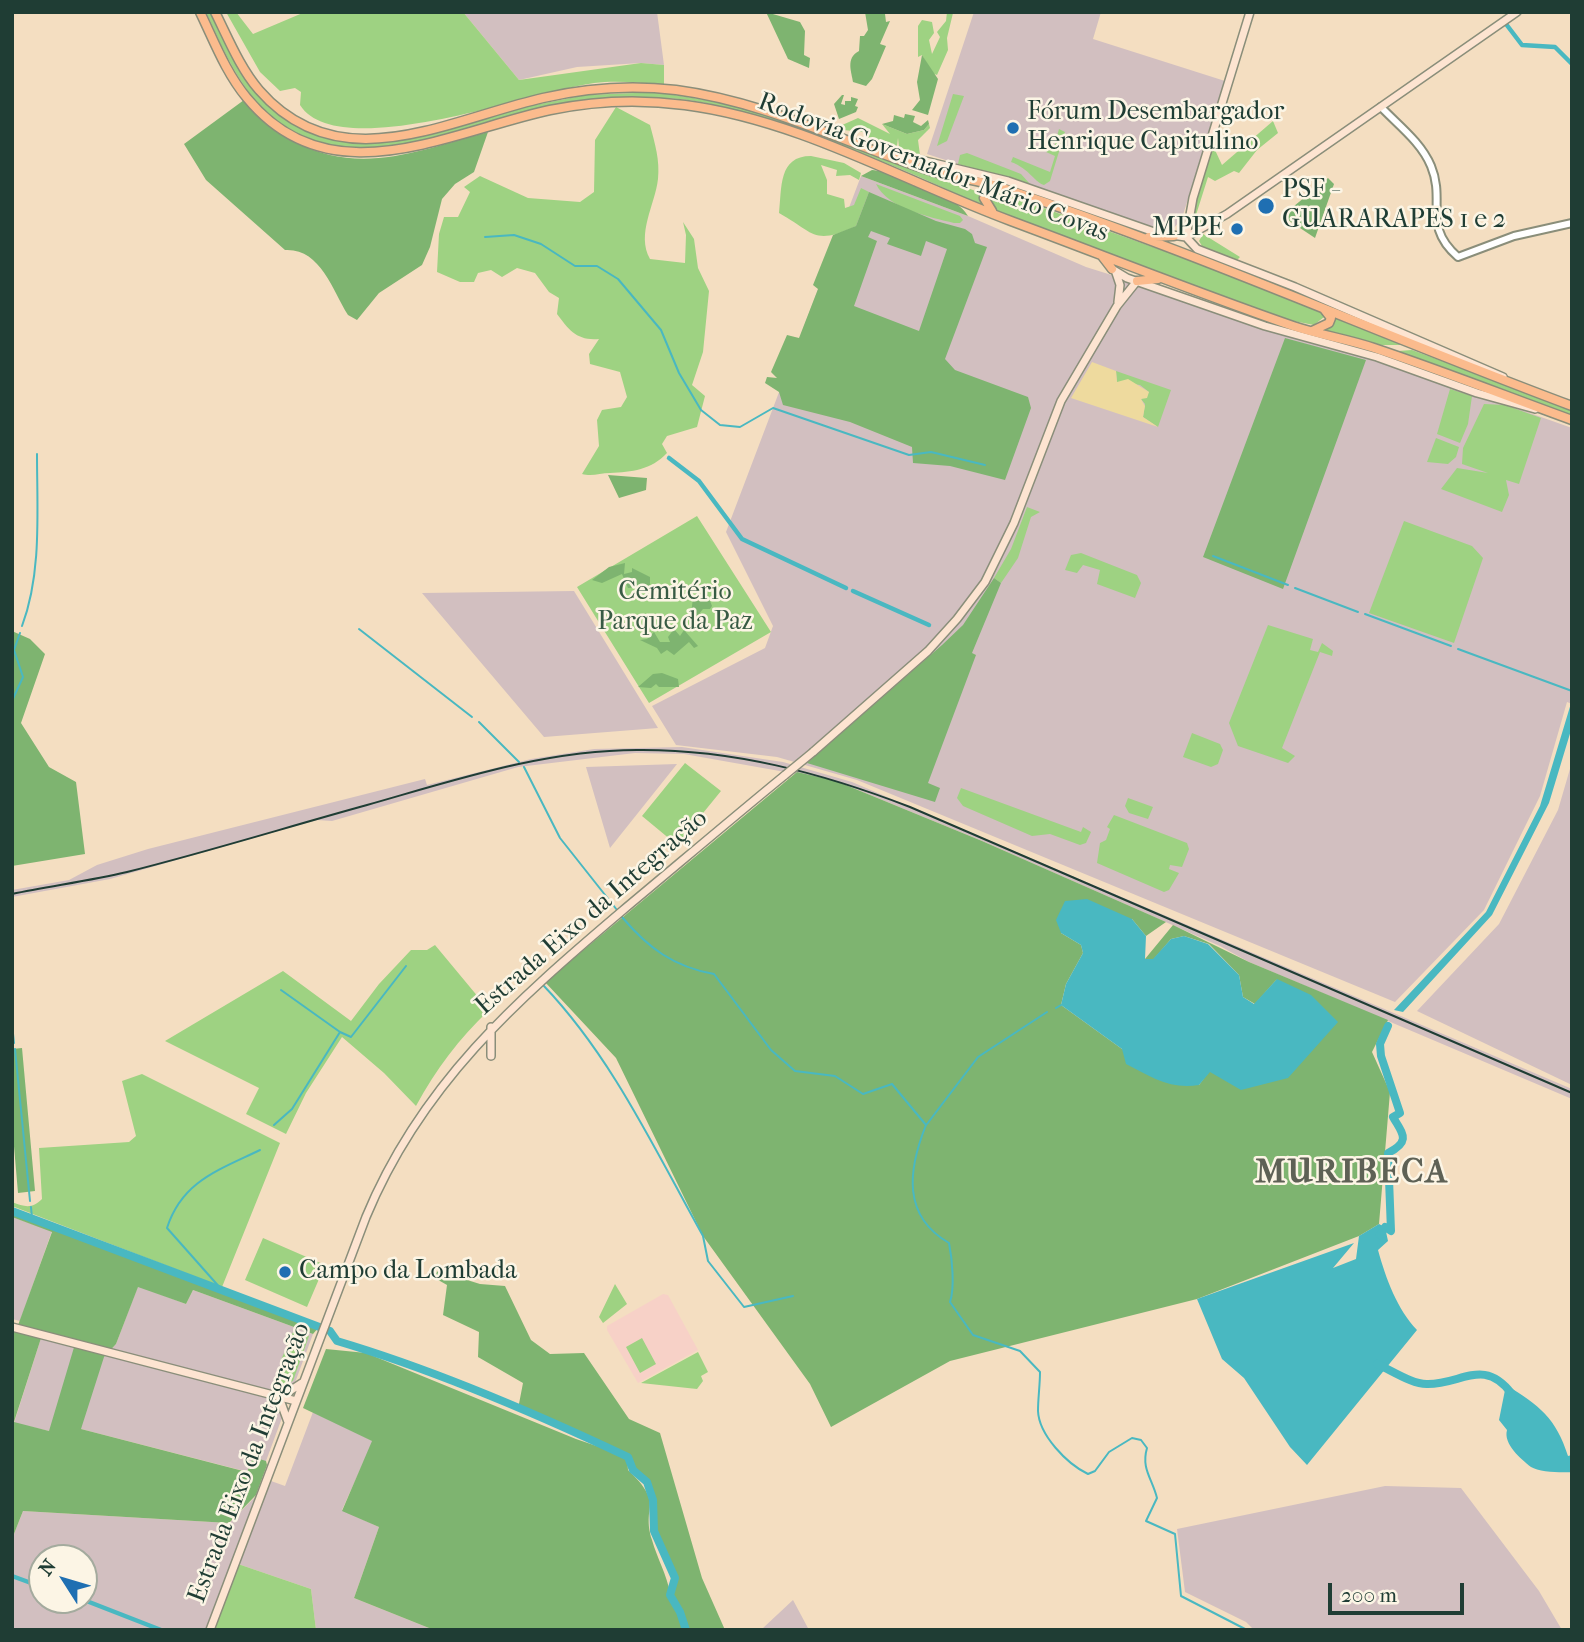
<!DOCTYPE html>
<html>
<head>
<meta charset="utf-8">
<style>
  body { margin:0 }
  #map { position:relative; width:1584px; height:1642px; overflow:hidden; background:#f4dec1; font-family:"IM FELL French Canon",serif }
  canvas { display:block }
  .frame { position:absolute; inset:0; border:14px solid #1f3d34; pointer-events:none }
  .north { position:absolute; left:28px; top:1544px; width:70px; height:70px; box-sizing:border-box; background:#fcf5e5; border:2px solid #a4ab9e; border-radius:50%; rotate:307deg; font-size:19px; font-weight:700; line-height:28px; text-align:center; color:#1f3d34 }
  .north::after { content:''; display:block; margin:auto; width:24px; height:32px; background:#1f6fb2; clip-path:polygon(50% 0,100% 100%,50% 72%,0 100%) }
  .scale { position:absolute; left:1328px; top:1583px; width:136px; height:32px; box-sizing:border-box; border:4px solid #1f3d34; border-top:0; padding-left:9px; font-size:21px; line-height:24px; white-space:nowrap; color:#1f3d34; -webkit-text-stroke:5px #fcf5e5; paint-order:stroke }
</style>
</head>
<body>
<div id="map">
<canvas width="1584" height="1642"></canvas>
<div class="frame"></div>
<div class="north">N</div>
<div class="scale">200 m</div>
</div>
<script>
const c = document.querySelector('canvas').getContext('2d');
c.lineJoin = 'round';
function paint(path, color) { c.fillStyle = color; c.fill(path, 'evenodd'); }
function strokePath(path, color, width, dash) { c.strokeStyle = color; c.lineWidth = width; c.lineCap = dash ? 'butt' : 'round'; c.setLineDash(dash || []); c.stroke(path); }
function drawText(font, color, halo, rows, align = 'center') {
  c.font = font + ' "IM FELL French Canon",serif'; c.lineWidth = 5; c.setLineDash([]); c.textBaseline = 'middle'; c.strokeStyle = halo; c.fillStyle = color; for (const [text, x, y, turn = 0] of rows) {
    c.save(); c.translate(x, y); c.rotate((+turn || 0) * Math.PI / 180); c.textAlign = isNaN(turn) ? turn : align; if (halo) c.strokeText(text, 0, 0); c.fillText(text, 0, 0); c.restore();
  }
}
paint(new Path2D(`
  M663,1294l5,1 30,55 -60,33 -31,-53v-4z`), '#f7d1c7');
paint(new Path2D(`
  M463,12h194l7,53 -23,-2 -64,4 -58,13z
  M974,12h127l-8,27 132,42 -43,137 -12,15 -243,-79z
  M861,176l107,40 118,51 204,64 25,13 51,11 206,73v276l-5,-2 -27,94 -56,114 -89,92 -538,-222 -80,-23 -101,-12 -24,-39 113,-58 8,-22 -47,-94z
  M574,591l84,137 -114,9 -122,-144z
  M682,747l101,15 69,20 720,307v10l-323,-137 -29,-16 -238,-105 -146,-60 -152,-27 -49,-1 -117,14 -186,54 -15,-1 -207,59 -98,18v-7l57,-10 28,-15 51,-16 277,-70 2,6 104,-26 63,-10z
  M1572,762v323l-155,-74 82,-87 59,-114z
  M677,764l-63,79 -4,5 -24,-81z
  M12,1217l40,14 -32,90 -8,-2z
  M138,1286l48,18 7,-14 120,44 -47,127 -18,11 -167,-43 -32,2 -35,-8 27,-85 63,19 12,-13z
  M313,1412l60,29 -31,69 37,17 -25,71 80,32h-118l-5,-41 -79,-27 -25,68h-195v-91l11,-28 206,12 42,-42 14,5zM42,1558h42v42h-42z
  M1385,1486l76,2 78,103 23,39h-308l-8,-8 -61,-30 -8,-63z
  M793,1600l16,30h-45l-1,-2z`), '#d2bfc0');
paint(new Path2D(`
  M206,12h7l17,37 43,57 76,35h41l119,-31 77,-15 71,-3 96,16 228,85v13c-55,-28 -112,-51 -171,-71 -49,-18 -100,-37 -153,-37 -26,-1 -54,-2 -79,3 -102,21 -239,96 -323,-1 -22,-26 -35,-58 -49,-88z
  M226,12h10l17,22 52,-22h158l56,68 122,-17 23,2v20c-23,-2 -47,-5 -70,-2 -59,8 -256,82 -294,22l1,-13 -6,-4 -15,3 -20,-19z
  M947,12l6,1 -6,25 1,12 -11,25 -5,-2 -10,-18 -4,2v-31l4,-6 10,2 2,11 -5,7 3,14 8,-17 -3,-5 9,-11z
  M953,94l11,2 -17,45 -10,5z
  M616,107l34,18c5,19 10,35 8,54 -3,26 -22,55 -8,80l35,4 1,-28 -3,-13 11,17 4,29 11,23 -6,61 -11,33 13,11 -8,31 -30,9 -5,8 5,9c-16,17 -35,19 -57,20 -10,0 -18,4 -28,1l17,-28 -2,-26 5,-10 19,-3 6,-10 -7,-25 -30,-8 -1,-10 10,-15c-22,2 -30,-9 -42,-25l2,-16 -10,-6 -14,-19 -18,-5 -15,9 -11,-7 -13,3 -4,9h-14l-23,-10 2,-38 5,-17h14l12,-25 -6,-5 16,-11 48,22 52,4 14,-10 1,-52z
  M858,118l32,16 -8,-10 25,10 17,-4 5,-6 1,4 -12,12 2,15 -21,-8 -1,-9 -1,8 -32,-9 -1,-5 -21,-2 -3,-4z
  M1273,121l5,12 -21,17 -18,23 -5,-2 -19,10 -7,-4 -12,38 6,7 -4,5 -10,-6 24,-88 7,9 -4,8 7,15z
  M1059,129l6,3 -15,49 -6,4c-11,-4 -14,-16 -33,-23l2,-5 37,15 5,-16 -9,-4 8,-5z
  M967,153l54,21 9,10 -72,-20 2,-9z
  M811,156l33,7 17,10 -2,7 -9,-5 -14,1 1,-6 -16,-5 6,15v14l17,5 1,9 9,-3 7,-17 8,4 -13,34c-43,20 -41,7 -77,-13 3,-25 -1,-57 32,-57z
  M876,184l84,32 3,4 -3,3h-6c-24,-6 -66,-14 -78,-39z
  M996,191l322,115 6,11 -10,8 -31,-6 -286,-106 -8,-12z
  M1203,234l37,23 -3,3 -35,-14 -3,-5z
  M1323,307l42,23 39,15h-27l-59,-16 10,-9z
  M1412,350l160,59v8l-174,-66z
  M1116,371l55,19 -13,37 -15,-10 2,-13 -4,-5 8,-7 -9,-7 -23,-3z
  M1450,389l22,7 -4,28 -8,19 -23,-9z
  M1484,404l21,1 36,13 -22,66 -13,-4 3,15 -7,17 -61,-23 16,-21 31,5 -26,-9 1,-16z
  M1436,438l23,9 -3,10 -8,7 -21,-2z
  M1027,507l13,5 -9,5 -13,41 -17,25 -7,-5 17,-29z
  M697,516l74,116 -122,71 -72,-116z
  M1404,521l68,25 11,12 -29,85 -85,-30z
  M1081,553l56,22 4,8 -6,15 -38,-14 3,-14 -17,-5 -6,8 -12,-3 6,-15z
  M1268,625l45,14 -3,11 8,2 4,-9 11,8 -1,5 -12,-4 -38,96 13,8 -7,7 -50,-17 -9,-23z
  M1192,733l28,11 3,6 -5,14 -7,3 -28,-10z
  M685,763l36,28 -44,54 -35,-29z
  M961,788l120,44 2,-5 8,5 -5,11 -6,2 -30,-11 -18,2 -69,-30 -6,-8z
  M1128,798l25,9 -5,12 -19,-6 -4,-7z
  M1114,815l73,28 2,6 -7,18 -12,-2 -1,4 10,4 -10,17 -5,2 -67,-29 3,-20 6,-3 4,-11 -3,-2z
  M435,945l54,65c-30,29 -53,59 -73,96l-32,-33 -42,-36 -36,56 -20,41 -40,-20 13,-26 -94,-47 118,-70 68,50 28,-37 32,-34h16z
  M142,1074l138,69 -58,144 -210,-81v-4c13,5 20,7 30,-3l-3,-51 90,-6 7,-6 -14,-55z
  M263,1238l62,27 -18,42 -62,-27z
  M615,1284l12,20 -24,19 -4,-6z
  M293,1332l16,4 -16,45 -16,7 9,-19 -5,-9z
  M642,1338l14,26 -16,9 -14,-26z
  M698,1352l10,20 -7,4 2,5 -6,8 -56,-6z
  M238,1564l73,25 5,41h-101z`), '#9ed282');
paint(new Path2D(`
  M766,12l34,10 5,9 -1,24 6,3 -1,10 -21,-9z
  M865,12h22l-2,2 1,8 4,-1 -10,23 6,2 -14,33 -6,7 -13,-4c-1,-9 -8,-24 6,-31l1,-15h4l4,-6z
  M922,55l16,24 -10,36 -16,-5 8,-10 -3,-18z
  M842,95h2l-3,9 4,1v-4h6v-4l7,2 -3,7 3,1 -2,5 -17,7 -5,-15z
  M244,100c12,18 30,30 49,41 68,36 126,9 195,-9l-14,40 -19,12 -13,15 -12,48 -8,18 -43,28 -22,27 -9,-5c-16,-26 -28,-67 -63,-65l-79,-70 -22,-36z
  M905,114l10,2 -2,6 8,4 7,-6 1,4 -5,6 -17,4 -25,-10 11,-3 1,-6 10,3z
  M872,170c24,3 85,25 96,46l-107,-40z
  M1328,178l6,6 -19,54 -33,-22z
  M869,192l67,29 29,8 7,5 3,9 12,4 -42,112 10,11 73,27 3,11 -26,72 -55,-14 -37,-3 -1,-16 -62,-25 -67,-17 -4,-13 -14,-9 2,-6 10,1 -6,-6 16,-37 12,3 19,-49 -5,-4 20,-50 23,-9zM871,231l19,7 -3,6 34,12 5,-15 21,8 -28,82 -65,-25 23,-65 -9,-4z
  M1285,338l81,22 -83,229 -80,-32z
  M608,475l39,3 -1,12 -27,8z
  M625,563l-1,11 8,-2v-4l18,9v10l-22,1 -6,-14 -20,9 -10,-3 17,-13z
  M994,578l7,5 -29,70 4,2 -48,128 12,5 -5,14 -128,-39 135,-118 21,-20z
  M707,593l5,13 -2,3h-7l-8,10 -4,-4 2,-18z
  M674,629l6,7 4,-6 14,16 -4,2 -5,-6 -15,13 -7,-5 -6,4 -4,-6 -17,-8 7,-1 7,-7 6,10h10l-2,-5z
  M12,631l18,8 15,15 -24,69 28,44 27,15 9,72 -73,12z
  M662,673l16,6 1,8h-20l-3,-3 -5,4 -13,-1 15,-13z
  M797,772l39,9 146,60 184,81 -20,14 -14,-17 -71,14 20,12 2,8 -17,31 -5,21 61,44 77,36 78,-106 -22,25 -12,-7 -4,-22 -30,-31 -25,-8 -13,3 -18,21 -8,-1 28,-34 76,37 139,58 -16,32 18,40 -11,132 -20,12 -162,63 -247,62 -119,66 -21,-43 -107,-148 -87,-178 -71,-76z
  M22,1048l13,143 -17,2 -6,-70v-74z
  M12,1211l307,116 -6,7 -120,-44 -7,14 -48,-17 -22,57 -12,13 -23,72 166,43 6,-15 13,4 1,4 -11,30 -27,28 -206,-12 -11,28v-212l5,1 35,-96 -40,-15zM42,1335l33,9 -26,87 -35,-9z
  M438,1271l42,13 25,2 26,54 19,14 34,-1 45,66 31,14 42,145 23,52h-291l-80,-32 25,-71 -37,-16 30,-70 -69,-33 23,-59 40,4 210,86 41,14 -78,-37 -21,-7 5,-26 -45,-26 1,-25 -36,-17 4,-30 -14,-8zM627,1457l6,13 14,12 6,18 1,31 21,47 -5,15c-3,-18 -13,-35 -18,-53 -11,-35 13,-35 -24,-70z`), '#7eb470');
paint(new Path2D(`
  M1092,362l24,9 1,11 11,-3 21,13 -2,6 -6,1 4,7 -2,11 15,10 -87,-29z`), '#eeda9e');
paint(new Path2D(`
  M1572,700v27l-23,76 -57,112 -89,97 -9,-2 92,-98 54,-106z
  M1087,899l45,20 14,17 -1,23h8l18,-20 13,-3 24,8 31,31 4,22 11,7 23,-25 34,16 27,27 -50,56 -47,12 -31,-18 -11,13c-28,5 -48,-8 -73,-21l-4,-15 -61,-44 5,-21 17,-31 -2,-8 -20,-12 -5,-13 9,-19z
  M1379,1224l6,3 3,14 -10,9c8,29 19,59 39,80l-110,135 -17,-18 -46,-69 -22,-19 -25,-60 157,-56 -21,25 23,-9 3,-23z
  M1506,1385c33,20 50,33 62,71l4,-1v17c-10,1 -33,0 -41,-5 -10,-8 -28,-23 -24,-37l-8,-10z`), '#49b8c1');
strokePath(new Path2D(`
  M485,237l29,-2 27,9 34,22h22l21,13 43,51 18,43 22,37 19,15 20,2 33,-19 136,47 22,-3 54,13
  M1213,556l75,29
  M1295,588l63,24
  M1365,614l86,32
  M22,626c20,-53 15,-116 15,-172
  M359,629l113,88
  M1458,649l114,42
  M12,701l11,-24 -9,-27 6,-17
  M479,722l40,40
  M524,767l36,71 57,72
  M622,917c26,31 52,50 92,57l57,76 24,21 40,5 28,18 29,-10 34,41c-18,45 -24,91 23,118 3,15 6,44 1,59l23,33 47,16 20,21c0,13 -2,26 -2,39 1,24 29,53 50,63l7,-3 14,-19 23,-14 9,2 6,8c-6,21 5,30 10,50l-11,23 29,13 6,62 66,34
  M543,985c69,72 112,165 160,251l5,25 36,46 49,-11
  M281,990l59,42
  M1056,1008l5,-3
  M12,1024l2,19
  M15,1049l15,152
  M927,1124l51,-67 69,-45
  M274,1125l18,-16 48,-77 11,5 55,-71
  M31,1207l1,11
  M222,1290l-55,-62c15,-47 52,-58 93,-78`), '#49b8c1', 2);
strokePath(new Path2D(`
  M1506,24l16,21 33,2 17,17
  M669,458l30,23 43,58 104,49
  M853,591l76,34
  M12,1576l30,11
  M84,1600l77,30`), '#49b8c1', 4.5);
strokePath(new Path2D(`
  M12,1211l318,120 7,10c98,29 198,72 291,116l5,13 14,12 6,18 1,31 21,47 -5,17 10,17 6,18
  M1380,1235l5,-8 6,4 -3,-78c24,-12 14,-20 5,-36l7,-4 -19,-57 -1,-12 8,-18
  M1377,1364c14,6 36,21 51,20 34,0 56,-27 84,10`), '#49b8c1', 8);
const tertiary = new Path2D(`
  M1381,107c17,18 40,35 50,59 15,36 -9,60 27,91l56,-21 58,-13`);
const secondary = new Path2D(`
  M884,151l124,30 149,52 29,4 11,12 98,38 208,90
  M1186,237l41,-23 290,-202
  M1186,237l7,-39 57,-186
  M1112,269l15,9 138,48 112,31 100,36 58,16
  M1116,273l4,12 -2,17
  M813,752l115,-101 29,-32 28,-37 29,-59 47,-122 56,-95 20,-25
  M491,1056v-29
  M12,1327l284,74
  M282,1396l20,-13
  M280,1400l8,22
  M210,1630l156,-413c55,-133 150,-216 256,-306 54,-45 108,-91 163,-136`);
const trunk = new Path2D(`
  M200,12c14,29 26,61 47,86 83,101 201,34 303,12 43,-9 91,-11 135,-5 115,15 218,76 326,116 94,35 187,72 282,105 27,9 54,13 81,22 66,22 132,48 198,72
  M215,12c13,26 25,56 44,78 80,92 188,30 284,8 43,-10 90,-13 133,-8 91,12 169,53 255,81 23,7 48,9 72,17 193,64 378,147 569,218
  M992,211l-8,-13 6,-8 9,-2
  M1149,237l25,-1
  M1102,256l10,13
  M1137,281l21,-2
  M1312,331l17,-8 2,-5 -7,-9`);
strokePath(tertiary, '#8a8e7a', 10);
strokePath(secondary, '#8a8e7a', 10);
strokePath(trunk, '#8a8e7a', 11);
strokePath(tertiary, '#fff', 6);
strokePath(secondary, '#fde4d1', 7);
strokePath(trunk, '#fbbb8d', 8);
strokePath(new Path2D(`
  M12,894c38,-8 77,-13 115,-22 80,-20 160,-45 240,-67 88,-25 178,-55 270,-55 95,-1 185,23 273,57l662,286`), '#1f3d34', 2);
const secondaryBridge = new Path2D(`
  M785,775l28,-23`);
strokePath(secondaryBridge, '#8a8e7a', 10, []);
strokePath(secondaryBridge, '#fde4d1', 7);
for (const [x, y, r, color] of [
  [1013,128,7,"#1f6fb2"],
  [1266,206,9,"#1f6fb2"],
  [1237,229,7,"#1f6fb2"],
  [285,1272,7,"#1f6fb2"]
]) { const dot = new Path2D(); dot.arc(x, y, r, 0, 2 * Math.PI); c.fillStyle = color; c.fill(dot); strokePath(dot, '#fcf5e5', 2.5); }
drawText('26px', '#1f3d34', '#fcf5e5', [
  ["Fórum Desembargador",1027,113],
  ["Henrique Capitulino",1027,143],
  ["PSF -",1282,191],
  ["GUARARAPES 1 e 2",1282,221],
  ["MPPE",1223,229,"right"],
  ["Campo da Lombada",299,1272]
], 'left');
drawText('26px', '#1f3d34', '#fcf5e5', [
  ["Rodovia Governador Mário Covas",933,168,21],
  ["Estrada Eixo da Integração",592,913,-41],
  ["Estrada Eixo da Integração",250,1463,-69]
]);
drawText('26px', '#385b44', '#fcf5e5', [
  ["Cemitério",675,593],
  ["Parque da Paz",675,623]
]);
c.letterSpacing = '2px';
drawText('bold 33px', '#5e6155', '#fcf5e5', [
  ["MURIBECA",1352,1174]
]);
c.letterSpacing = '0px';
</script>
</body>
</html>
